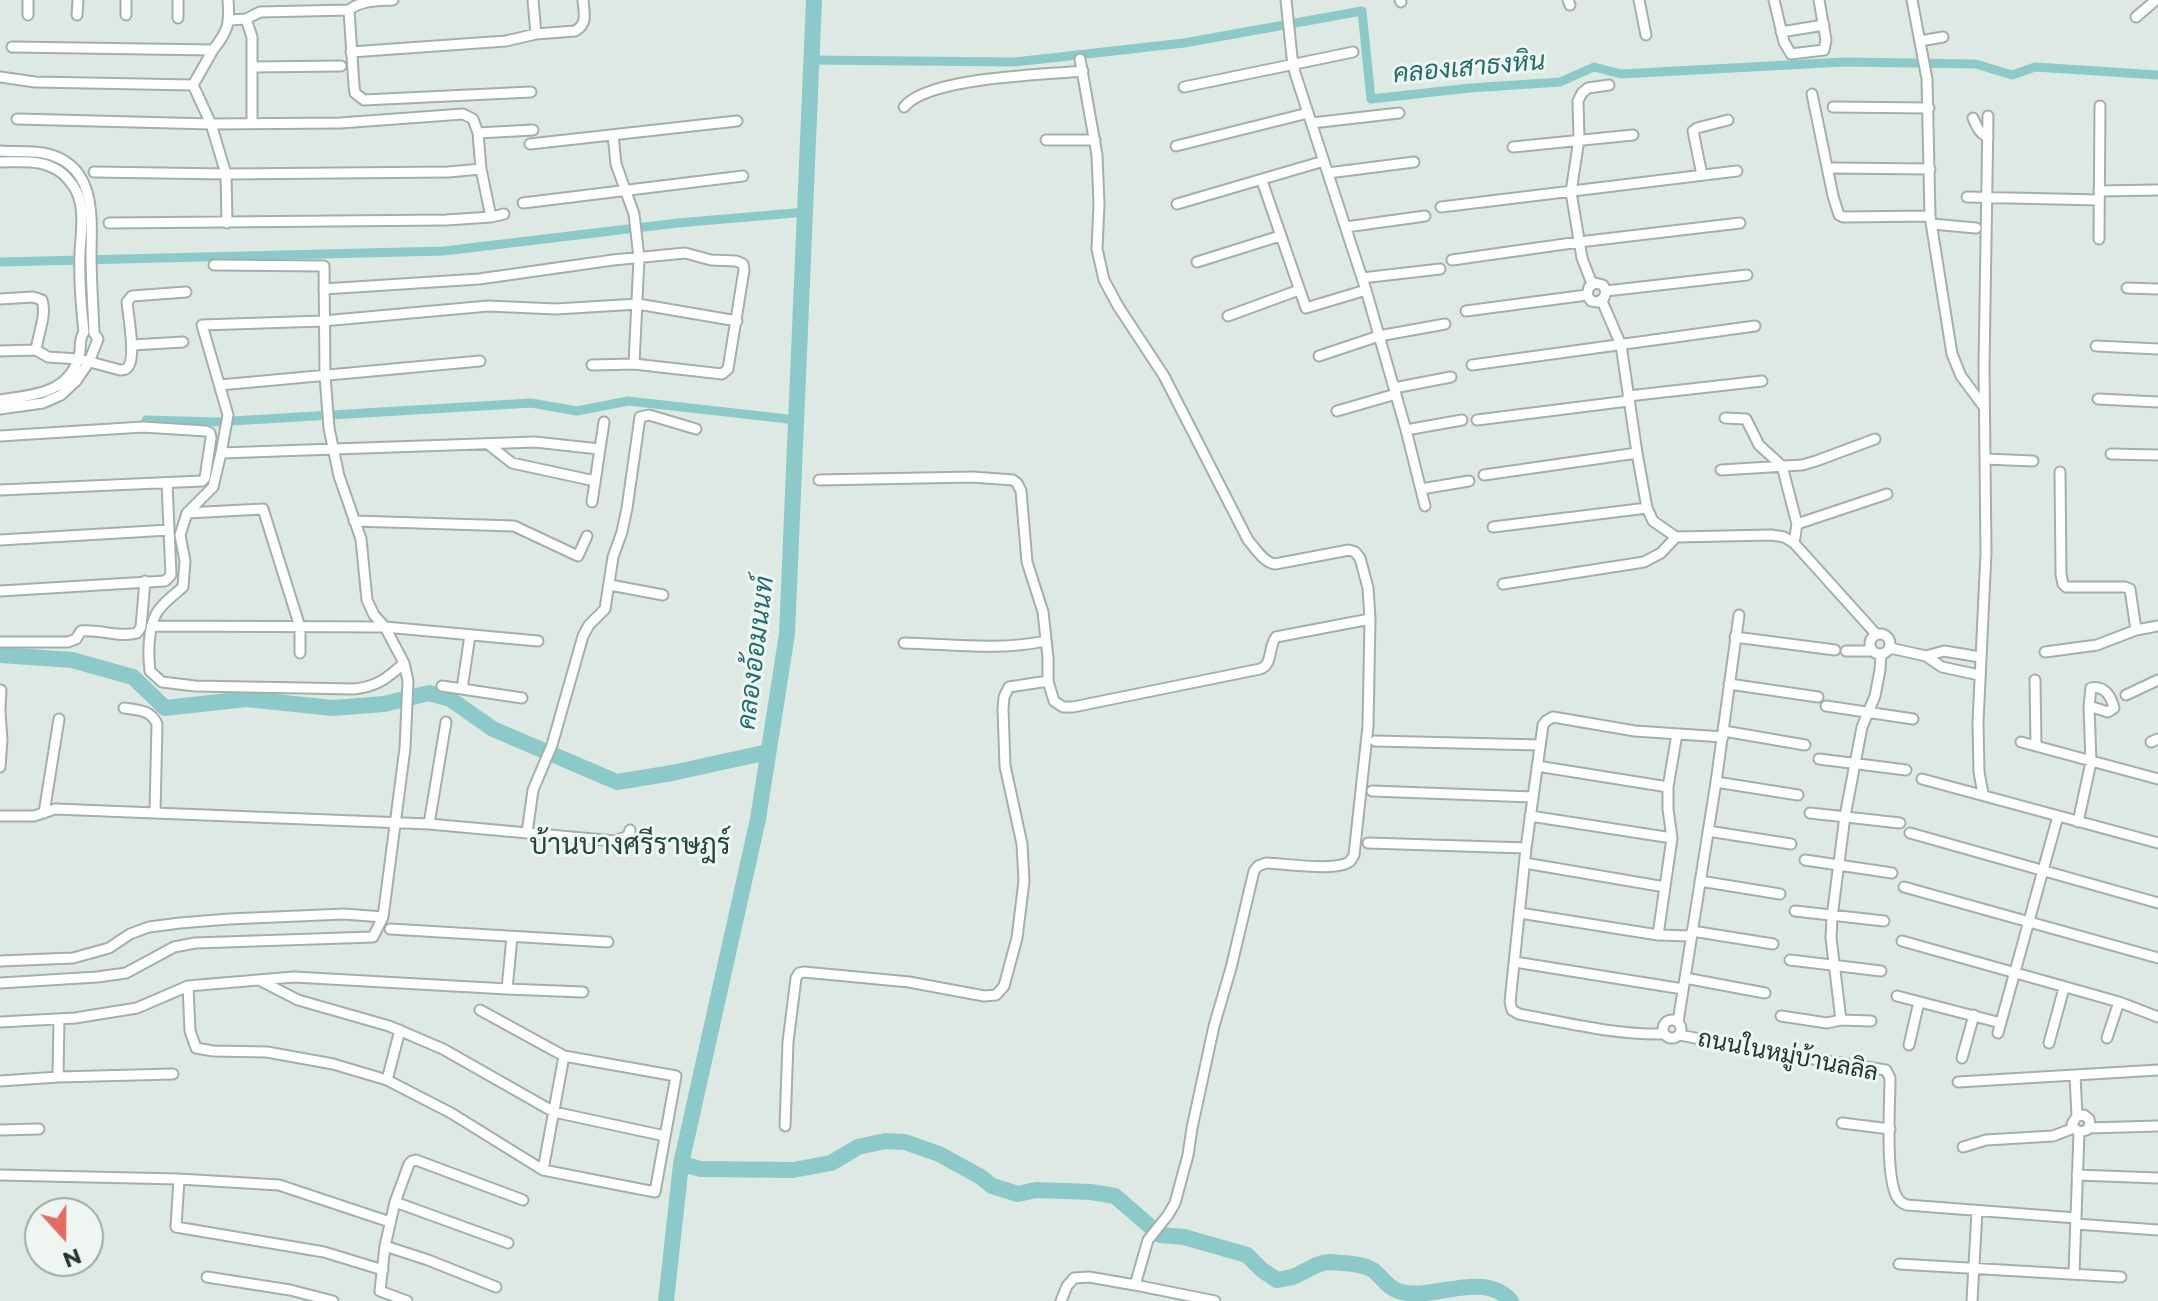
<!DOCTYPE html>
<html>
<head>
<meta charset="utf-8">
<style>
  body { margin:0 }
  #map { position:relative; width:2158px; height:1301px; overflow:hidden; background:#dfe9e3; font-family:Montserrat,sans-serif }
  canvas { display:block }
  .north { position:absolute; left:24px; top:1197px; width:80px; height:80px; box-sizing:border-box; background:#eff6f1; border:2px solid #9daaa3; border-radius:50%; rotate:159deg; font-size:22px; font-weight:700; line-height:32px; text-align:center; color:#22382e }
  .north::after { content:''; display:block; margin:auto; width:28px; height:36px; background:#e56b61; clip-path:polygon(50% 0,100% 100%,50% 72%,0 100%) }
</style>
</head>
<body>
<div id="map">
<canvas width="2158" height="1301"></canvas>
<div class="north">N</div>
</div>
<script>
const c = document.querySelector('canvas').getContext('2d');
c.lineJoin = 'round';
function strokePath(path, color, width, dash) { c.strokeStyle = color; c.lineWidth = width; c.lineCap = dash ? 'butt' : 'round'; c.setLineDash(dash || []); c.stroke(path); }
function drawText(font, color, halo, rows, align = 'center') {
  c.font = font + ' Montserrat,Sarabun,sans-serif'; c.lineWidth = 6; c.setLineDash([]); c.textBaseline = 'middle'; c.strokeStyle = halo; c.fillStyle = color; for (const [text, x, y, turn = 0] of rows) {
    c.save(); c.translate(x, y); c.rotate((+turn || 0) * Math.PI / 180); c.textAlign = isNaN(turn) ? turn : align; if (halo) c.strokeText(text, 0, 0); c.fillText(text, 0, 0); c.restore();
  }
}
strokePath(new Path2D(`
  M812,60l203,2 169,-19 178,-32 9,88 99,-11 90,-6 34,-15 27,7 223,-12 132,2 36,11 23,-8 123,8
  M0,262l444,-11 234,-28 128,-11
  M146,420l69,2 316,-19 46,8 51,-10 169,19`), '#8bcac9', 9);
strokePath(new Path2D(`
  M0,655l72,5 61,17 32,31 81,-9 87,9 51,-4 45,-11 21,6 43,30 124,53 55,-9 96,-21
  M681,1164l20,5 92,1 38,-7 27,-16 27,-6 20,1 34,12 42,23 11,9 26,8 18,-4 55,2 24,4 45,39 24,2 63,18 15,15 15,10c6,-1 13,-2 18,-4 12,-5 22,-14 35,-14 13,1 32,1 43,8 10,8 15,19 29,22 35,8 81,-22 109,9
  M666,1301l15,-137 77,-345 29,-185 27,-634`), '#8bcac9', 16);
const minor = new Path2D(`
  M533,0l3,34
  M1286,0l6,57 3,16 71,217 40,140 19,76
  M1400,0l1,2
  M1568,0l2,5
  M1639,0l7,35
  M1774,0l10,42 7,12 33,-4 2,-10 -7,-40
  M1912,0l15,79 3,137 22,138 9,22 23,31
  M349,10l5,76 1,7 9,7 167,-8
  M28,15v-15
  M77,15l1,-15
  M126,15v-15
  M2136,17l20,-17
  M178,18v-18
  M246,19l14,-7 89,-2c12,-10 29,-9 44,-10
  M230,20l16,-1 6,18v86
  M1781,32l43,-7
  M1920,41l23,-4
  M12,47l201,3c15,-19 17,-26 15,-50
  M213,50l-20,35 18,39 15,50 1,49
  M351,52l155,-11 30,-7 39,-3c13,-7 9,-18 8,-31
  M253,67l88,-1
  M0,77l35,5 158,3
  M1184,87l169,-35
  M1812,94l21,102 6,19 4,2 87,-1
  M904,107c24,-30 139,-32 179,-36
  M1833,107l96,1
  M1973,118c4,9 6,15 15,19
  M17,119l194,5 129,-1 123,-9 10,5 5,14 3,36 10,48
  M1312,123l87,-10
  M478,133l55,-3
  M613,135l3,29 18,50 5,44 -5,106
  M1046,140h49
  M530,144l207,-23
  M1176,146l132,-33
  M1513,147l120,-12
  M0,151c14,1 30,0 43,2 52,10 49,59 48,100 0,26 2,53 3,80l4,6 -9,23 -13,19 -15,14 -18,8 -43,6
  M0,162c15,0 35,-2 49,4 15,5 28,21 31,36 4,16 1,33 0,50 -1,26 1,54 4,80 -6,8 -2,15 -5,24 -10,38 -47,39 -79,44
  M1833,168l97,1
  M94,172l132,2 222,-2 33,-3
  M1328,173l86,-11
  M1702,175l-9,-44 4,-3 31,-8
  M1262,181l44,127 60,-18
  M2099,191l58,-1
  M1967,197l132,3
  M523,203l220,-27
  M1177,204l147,-43
  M1441,207l296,-36
  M109,223l337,-3 45,-3 13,-3
  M1932,224l44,4
  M1346,227l79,-11
  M2099,239l1,-133
  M1452,260l127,-18 161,-19
  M1197,262l83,-26
  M214,265l110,1 1,110 4,52 10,48 22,63 6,61 7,15 11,12 19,36 4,18 -3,67 -22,169
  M1362,278l78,-9
  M1592,284l-10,-26 -11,-66 8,-53 -1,-38 4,-8 6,-5 21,-3
  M2127,288l31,1
  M324,289l155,-10 134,-19 72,-7 26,7 25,1 7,3 1,6 -16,99 -6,5 -88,-10 -42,1
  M1606,291l141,-16
  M0,299l33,-2 9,3c5,15 -4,34 -6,50l12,7 31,2 41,11c3,0 5,0 7,-2 10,-8 1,-53 0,-66l5,-6 54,-4
  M1602,301l19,44 16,108 10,55 6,13 23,16 95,-2 13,2 10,6 82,91
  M1466,311l121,-16 4,6 7,1 6,-4 2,-7 -3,-6 -8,-2 -6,4 -2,8
  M1228,316l71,-26
  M132,345l51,-3
  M2096,346l62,3
  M0,351l36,-1
  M1319,356l60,-20 66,-12
  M1472,365l283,-39
  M220,385l260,-24
  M1394,388l57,-11
  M1628,396l134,-15
  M2098,399l60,3
  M1337,411l59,-17
  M1725,418l21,1 13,26 23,21 15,58 -3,19
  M1477,420l151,-19
  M1406,430l56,-10
  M0,436l143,-9 63,4 4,2 1,5 -6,40 -3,3 -202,9
  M488,444l24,19 83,18
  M221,453l7,-38 -26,-90 121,-4 165,-15 68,3 82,-5 99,17
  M2111,454l47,1
  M1985,459l48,2
  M1721,470l81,-5 14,-4 59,-22
  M2060,472l1,102 2,10 3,3h59l5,2 6,41
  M1484,475l153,-22
  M819,480l153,-3 41,3 4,3 4,8 6,71 16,50 5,46v23l6,20 9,6h10l187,-38c13,-4 8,-22 16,-32l94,-18
  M1421,489l48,-8
  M592,502l12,-80
  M187,513l76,-4 37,118v26
  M354,521l160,5 64,30 9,-20
  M1797,524l90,-30
  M1493,527l154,-19
  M0,540l169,-10
  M1503,584l141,-22 17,-9 15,-16
  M610,585l53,10
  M0,591l165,-10 6,-6 -4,-92
  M152,626l233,1 153,14
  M1870 644a10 10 0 1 1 20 0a10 10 0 1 1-20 0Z
  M1735,637l100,13
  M0,642h68l8,-3 5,-8c19,-2 38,7 56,2l4,-6 4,-46
  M904,643c46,1 95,8 141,-2
  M1890,648l36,8 16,11 37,8
  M1846,651h27
  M2045,652l52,-7 39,-15 22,-4
  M1926,656l18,-5 36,6
  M404,663c-16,15 -28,24 -50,26l-159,-3 -33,-4 -12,-11c-2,-16 -2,-42 6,-57 6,-11 18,-19 27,-27l2,-26 -5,-26 7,-22 26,-26 8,-34 314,-11 64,7
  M2035,680l1,65
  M1729,684l89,13
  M442,686l80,12
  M462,689l8,-54
  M2126,695l32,-15
  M1826,706l87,13
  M124,708c14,2 27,2 33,16l-2,88
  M0,709l1,-19
  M0,712l2,28 -2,27
  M1724,731l81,14
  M1677,734l-9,53v22l4,29 -14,97 33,1
  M1375,741l165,4
  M2021,742l137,37
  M2151,742l7,-3
  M1819,759l87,11
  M1537,766l131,21
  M1922,779l236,64
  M1716,782l82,13
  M1372,791l160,6
  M1983,794l-4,-22 -1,-50 8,-169 -2,-186 4,-251
  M44,813l15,-94
  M1810,813l90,10
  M0,816h34l21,-7 374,15 186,17 13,-5 2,-6
  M1530,816l142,22
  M2078,822l13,-60 -2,-56 2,-18c13,-3 20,8 23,20l-6,4 -19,-6
  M429,824l17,-102
  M1708,831l83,13
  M527,833l6,-43 19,-45 31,-109 6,-11 16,-16 8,-52 9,-25 5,-24 13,-91 9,-2 47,14
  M1910,833l248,70
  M1368,843l158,5
  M1805,860l87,13
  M1525,863l140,24
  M1700,881l80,13
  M1904,887l254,71
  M1795,911l89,10
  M1520,913l138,22
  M390,929l218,13
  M1692,931l81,13
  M512,937l-5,52 76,3
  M1902,941l217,61 39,15
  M1790,960l91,11
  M0,961l73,-3 36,-10 21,-14 19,-7 31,-4 49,-4 115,-5 39,3 -10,20 -178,6 -21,4 -48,26 -29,4 -97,6
  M1515,962l168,27
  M1685,978l80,15
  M261,981l37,19 91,26 54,23 111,63 111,24
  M188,986l2,45 6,17 17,3 54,1 66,12 54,16 64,33 92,57 112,22 21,-116 -112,-20 -84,-46
  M1897,996l104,27
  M1781,1016l46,7 14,-3 30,1
  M59,1019l-1,58 115,-3
  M1663 1029a9 9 0 1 1 18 0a9 9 0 1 1-18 0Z
  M1841,1020l-10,-82 1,-21 13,-101 17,-89 13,-31 5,-26 1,-16
  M0,1022l75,-4 62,-10 51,-22 70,-6 36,-3 213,12
  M1678,1022l38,-240 23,-167
  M1998,1033l60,-217
  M1664,1034c-49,1 -97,-11 -145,-20l-7,-4 -2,-8 16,-154 17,-123 3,-4 7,-4 82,14 88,6
  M1680,1035l75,15 131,20 4,8c0,27 -5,98 7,119 3,5 5,6 10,8l169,13
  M2107,1038l12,-36
  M2049,1043l15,-55
  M1909,1045l10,-43
  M1962,1058l12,-43
  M2075,1076l2,40
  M387,1080l13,-50
  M0,1081l58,-4
  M1958,1082l200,-12
  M1842,1123l48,6
  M785,1126l3,-84 8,-64 3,-5 5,-1 105,10 75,14 12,-1 8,-9 13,-48 7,-57 -2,-37 -17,-78 -2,-57 1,-12 5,-10 39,-6
  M2089,1128l69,-2
  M0,1130l39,-1
  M1963,1147l23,-7 67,-4 21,-8
  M543,1170l21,-114
  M0,1175l179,4 100,6 111,37
  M2077,1175l81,3
  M179,1179l-3,48 148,25 59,18
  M395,1202l14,-38 3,-3 4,-1 107,40
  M2076,1224l82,6
  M385,1246l43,14 68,27
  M1899,1264l222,13
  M2074,1273l5,-141 -5,-4 -2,-4 5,-8 7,-1 5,4 1,6 -3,5 -8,2
  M207,1277l83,13 43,11
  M1135,1285l80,16
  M407,1301l-27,-10 5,-45 10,-44 113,41
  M1061,1301l6,-15 7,-8 15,-1 46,8 13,-45 20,-25 7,-12 13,-48 4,-27 22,-102 17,-58 23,-97 4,-5 8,-3c20,1 61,7 79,1 6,-2 6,-4 9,-9l14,-129 2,-107 -2,-31 -8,-30 -5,-6 -6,-2 -74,14c-11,-1 -20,-16 -27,-24l-84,-164 -46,-70 -14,-26 -7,-31 2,-45 -2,-49 -17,-96
  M1972,1301l5,-90`);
strokePath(minor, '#a3b0a9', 13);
strokePath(minor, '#fff', 9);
drawText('24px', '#22382e', '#eff6f1', [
  ["ถนนในหมู่บ้านลลิล",1788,1056,11]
]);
drawText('italic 26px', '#226e6e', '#eff6f1', [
  ["คลองเสาธงหิน",1469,68,-5],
  ["คลองอ้อมนนท์",756,653,-83]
]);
drawText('28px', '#204837', '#eff6f1', [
  ["บ้านบางศรีราษฎร์",630,846]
]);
</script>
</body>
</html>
